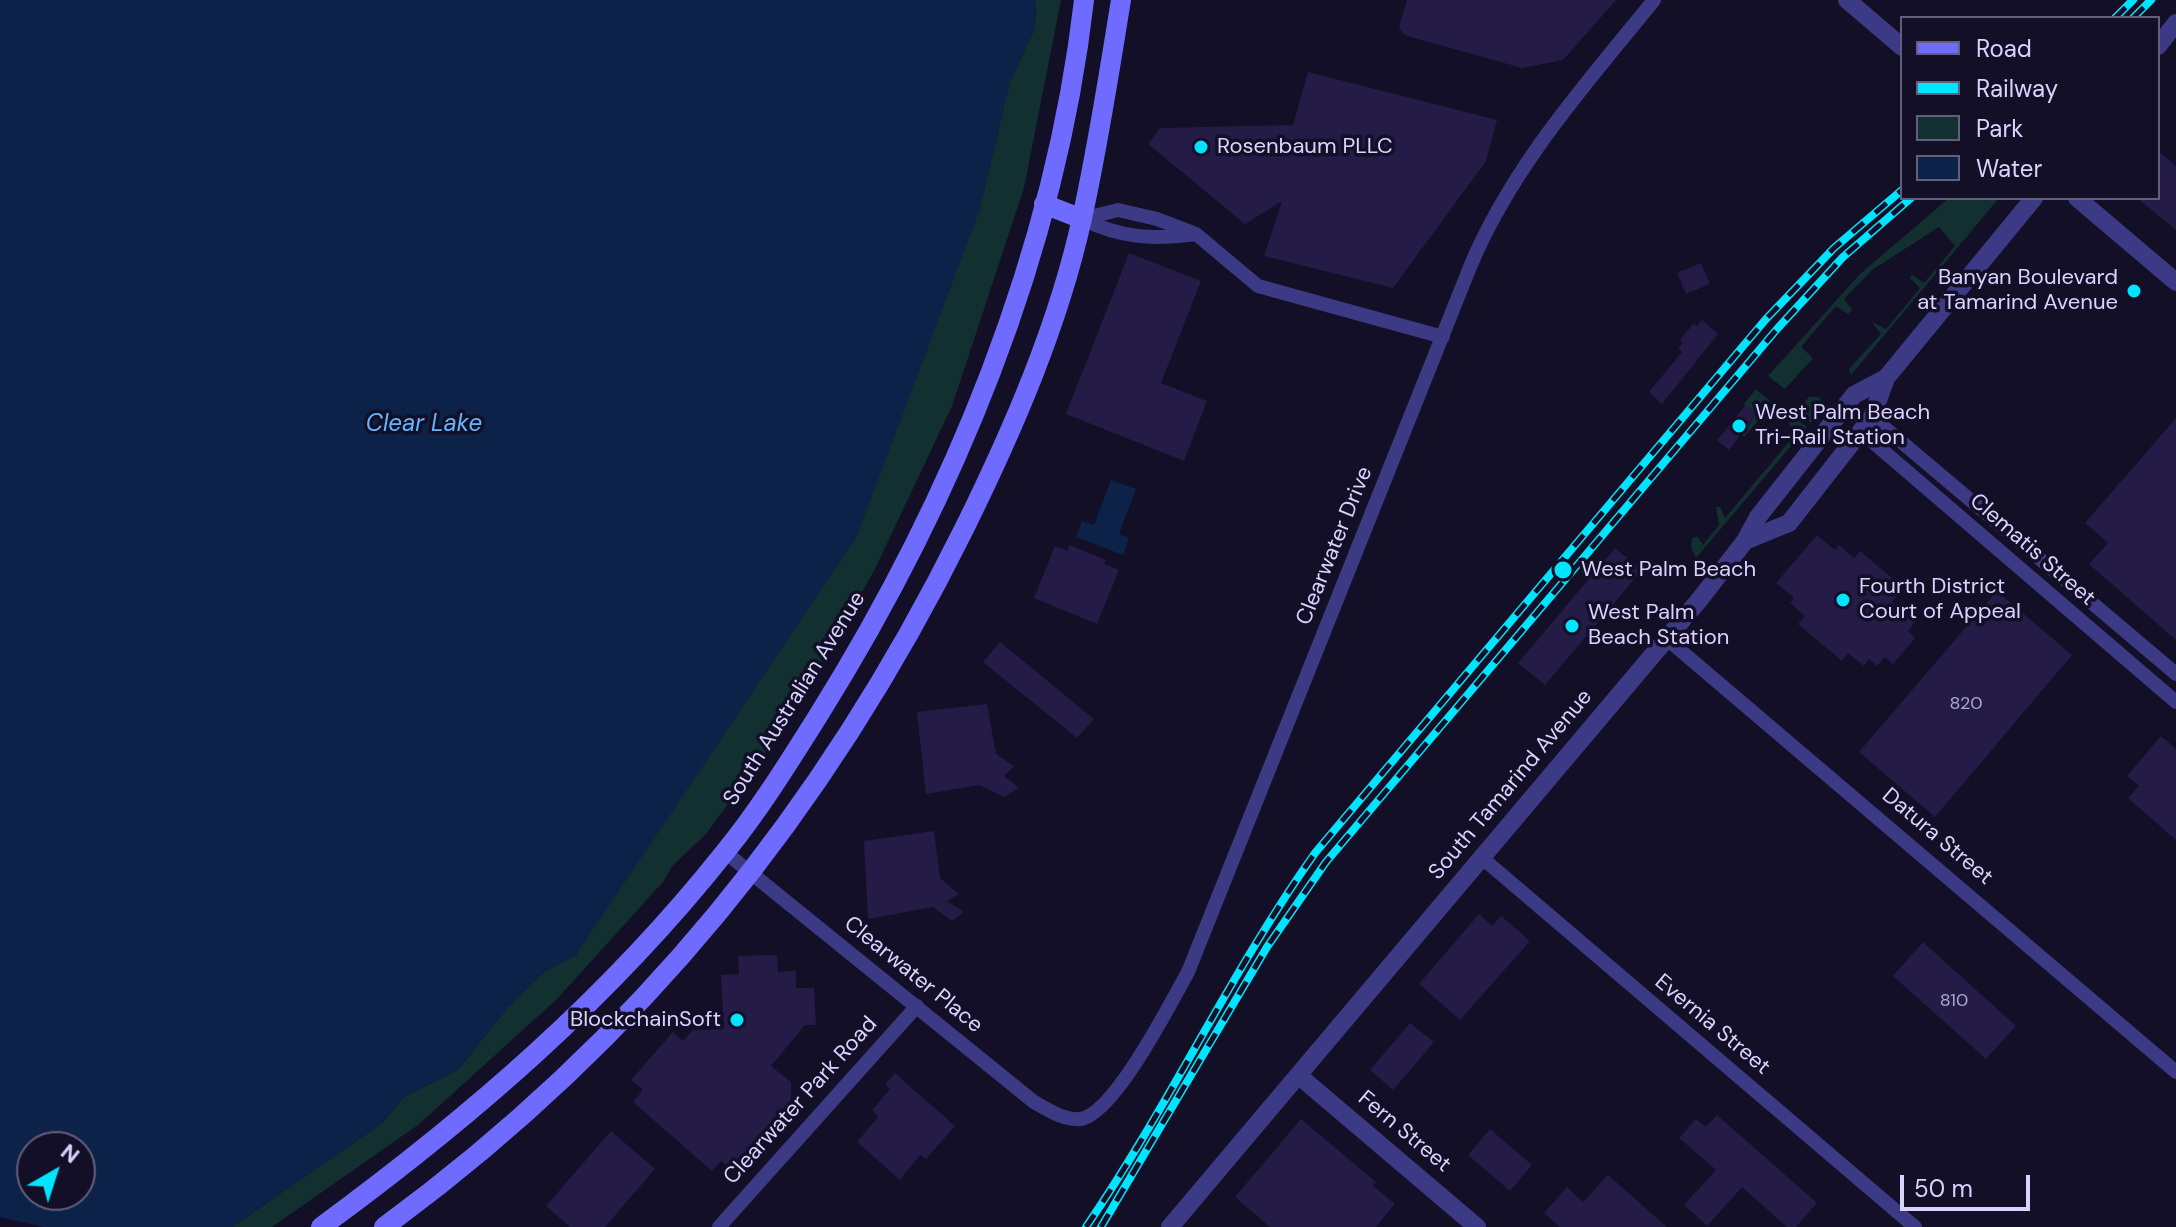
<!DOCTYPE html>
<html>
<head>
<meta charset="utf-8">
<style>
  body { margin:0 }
  #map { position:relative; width:2176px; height:1227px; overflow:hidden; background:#130f26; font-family:"DM Sans",sans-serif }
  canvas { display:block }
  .legend { position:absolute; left:1900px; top:16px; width:260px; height:184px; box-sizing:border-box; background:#130f26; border:2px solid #625e7d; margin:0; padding:10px 14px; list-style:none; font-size:24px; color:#d9d4ff }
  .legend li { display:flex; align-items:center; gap:16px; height:40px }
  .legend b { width:40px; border:2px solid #625e7d }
  .north { position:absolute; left:16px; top:1131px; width:80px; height:80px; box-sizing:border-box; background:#130f26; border:2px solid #625e7d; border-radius:50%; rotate:39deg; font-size:22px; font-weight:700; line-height:32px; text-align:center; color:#d9d4ff }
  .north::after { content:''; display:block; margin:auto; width:28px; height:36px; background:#00e5ff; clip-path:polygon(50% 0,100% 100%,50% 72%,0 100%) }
  .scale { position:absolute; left:1900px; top:1175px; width:130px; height:36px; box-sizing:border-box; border:4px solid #d9d4ff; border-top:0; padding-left:10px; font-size:24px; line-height:28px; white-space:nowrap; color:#d9d4ff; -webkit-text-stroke:6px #130f26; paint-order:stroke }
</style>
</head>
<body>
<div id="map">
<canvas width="2176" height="1227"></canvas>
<ul class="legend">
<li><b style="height:10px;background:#6f6bff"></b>Road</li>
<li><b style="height:10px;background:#00e5ff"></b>Railway</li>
<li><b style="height:22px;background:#12302f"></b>Park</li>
<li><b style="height:22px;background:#0c2248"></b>Water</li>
</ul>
<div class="north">N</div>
<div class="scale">50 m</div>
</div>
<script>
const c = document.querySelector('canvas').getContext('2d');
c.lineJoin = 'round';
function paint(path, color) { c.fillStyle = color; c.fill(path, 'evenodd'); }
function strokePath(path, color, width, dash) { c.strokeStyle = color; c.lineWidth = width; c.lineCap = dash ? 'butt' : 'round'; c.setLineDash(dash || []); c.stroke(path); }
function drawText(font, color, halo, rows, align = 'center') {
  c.font = font + ' "DM Sans",sans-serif'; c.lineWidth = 7; c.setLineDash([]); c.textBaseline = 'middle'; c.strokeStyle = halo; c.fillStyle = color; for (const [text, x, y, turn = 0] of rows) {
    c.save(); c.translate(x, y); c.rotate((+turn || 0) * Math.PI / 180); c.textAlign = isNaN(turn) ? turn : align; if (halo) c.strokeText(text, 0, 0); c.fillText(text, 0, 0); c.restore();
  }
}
paint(new Path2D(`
  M1036,0h25l-37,188 -72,218 -77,163 -92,160 -77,105 -33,31 -10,17 -107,118 -138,125 -146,102h-40l150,-104 22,-26 55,-28 47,-60 39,-38 31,-16 403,-743 31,-131 25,-53z
  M1949,198h50l-148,177 -2,-6 32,-35 -9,-12 14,7 34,-41 -10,-10 2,-3 12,8 31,-37 -16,-19 -67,43 -28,29 8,11 -4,4 -12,-8 -35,41 12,11 -28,31 -17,-13 92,-102z
  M1756,389l17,15 -29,33 -2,-2 14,-21 -12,-10z
  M1809,397h9l7,6 -14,20 -14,-12z
  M1793,416l14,11 -111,131 -5,-11 1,-9 6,-1 5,8 16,-20 -3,-18h4l5,11 69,-82 -5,-13z`), '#12302f');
paint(new Path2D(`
  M0,0h1036l-1,28 -25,53 -31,131 -123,326 -280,417 -31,16 -39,38 -47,60 -55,28 -22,26 -150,104h-188l-44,-10zM32,1147h48v48h-48z
  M1111,480l25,9 -17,45 10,4 -6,17 -47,-18 6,-16 12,4z`), '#0c2248');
paint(new Path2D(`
  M1407,0h209l-53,60 -41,8 -118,-33 -5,-8z
  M1308,72l189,48 -11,41 -93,127 -129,-32 18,-55 -37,23 -97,-80 12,-16 133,-3z
  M2158,151l18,15v64l-39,-32h21z
  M1129,253l72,28 -40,102 46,18 -23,60 -118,-47z
  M1701,263l9,21 -24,10 -9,-21z
  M1702,320l16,14 -56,70 -13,-12 33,-40 -4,-3 5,-6 -3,-3 14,-17 3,3z
  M1746,405l10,9 -27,36 -12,-10z
  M2176,418v222l-87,-76 19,-21 -23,-20z
  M1817,535l18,15 4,-5 15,13 6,-7 44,37 -12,14 24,19 -8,10 7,7 -22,26 -8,-7 -8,9 -8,-7 -5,7 -16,-13 -6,8 -44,-37 7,-8 -15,-13 4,-5 -18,-15z
  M1070,545l36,15 -2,4 15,6 -22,54 -63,-26 21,-52 12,5z
  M1615,548l27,22 -97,115 -27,-22z
  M1997,591l75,64 -137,162 -76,-65z
  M1000,642l94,77 -17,19 -94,-76z
  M987,704l9,50 18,12 -10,10 15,12 -15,9 -24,-12 -54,9 -9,-82z
  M2161,736l15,13v91l-48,-42 11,-12 -12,-10z
  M934,831l6,47 19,16 -12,7 17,11 -12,9 -19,-14 -65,12 -4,-78z
  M1479,914l13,12 9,-10 29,25 -70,79 -41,-36z
  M1923,942l93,84 -30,33 -93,-83z
  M777,955l1,17 18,-1v17h18l2,37h-11l-34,41 20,16v18l-60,69 -10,-8 -9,10 -79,-69 10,-12 -12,-10 42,-48 10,9 10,-11 31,-1 -3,-54 18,-1 -1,-18z
  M1410,1023l24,19 -41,48 -23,-20z
  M895,1073l60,53 -29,33 -6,-4 -20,25 -43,-38 21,-25 -6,-7 18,-21 -5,-5z
  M1717,1115l100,88 -21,24h-9l-45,-40 -35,39 -23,-21 32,-35 -37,-32 17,-19 10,8z
  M1301,1119l75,63 -3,4 22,18 -19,23h-106l-35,-30z
  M1490,1129l42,36 -22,26 -42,-36z
  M611,1131l44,38 -50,58h-35l-24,-21z
  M1608,1175l59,52h-107l-16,-14 23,-26 16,15z`), '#241b47');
strokePath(new Path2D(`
  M1082,219l36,-9 39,9 39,15 62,52 185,51
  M1082,219c39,19 71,21 113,15
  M1872,417l304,257
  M1860,431l316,271
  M1667,639l509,433
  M725,852l309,250c13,7 30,19 46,17 34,-4 91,-117 108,-147l282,-705c42,-101 116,-183 184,-267
  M1481,857l434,370
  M719,1227l198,-221`), '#3d3a85', 14);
strokePath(new Path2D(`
  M1847,0l55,47
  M2158,46l18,-23
  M2077,198l99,84
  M1745,541l44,-18 83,-106 14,-39 148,-180
  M1298,1075l179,152
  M1170,1227l530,-628 45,-58 13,-24 96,-122 32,-17`), '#3d3a85', 18);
strokePath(new Path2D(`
  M1044,204l38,15
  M321,1227c150,-110 288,-229 404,-375 35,-43 64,-90 93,-136 135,-216 237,-462 266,-716
  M384,1227c254,-186 441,-417 580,-698 48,-97 95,-205 118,-311 16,-72 27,-145 39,-218`), '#6f6bff', 20);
const rail = new Path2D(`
  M2115,18l18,-18
  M2133,18l18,-18
  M1086,1227c83,-121 144,-254 229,-374l451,-534 68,-71 68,-58
  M1101,1227l166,-280 59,-85 451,-533 66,-72 68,-59`);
strokePath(rail, '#00e5ff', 8);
strokePath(rail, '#130f26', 5, [15]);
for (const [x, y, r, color] of [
  [1201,147,8,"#00e5ff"],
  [2134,291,8,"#00e5ff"],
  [1739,426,8,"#00e5ff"],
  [1563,570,10,"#00e5ff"],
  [1843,600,8,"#00e5ff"],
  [1572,626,8,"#00e5ff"],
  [737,1020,8,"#00e5ff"]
]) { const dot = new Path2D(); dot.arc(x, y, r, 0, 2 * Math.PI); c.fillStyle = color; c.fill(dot); strokePath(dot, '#130f26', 3); }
drawText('18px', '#aca6d1', null, [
  ["820",1966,704],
  ["810",1954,1001]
]);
drawText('22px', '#d9d4ff', '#130f26', [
  ["Rosenbaum PLLC",1217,147],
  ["Banyan Boulevard",2118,278,"right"],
  ["at Tamarind Avenue",2118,303,"right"],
  ["West Palm Beach",1755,413],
  ["Tri-Rail Station",1755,438],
  ["West Palm Beach",1581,570],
  ["Fourth District",1859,587],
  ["Court of Appeal",1859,612],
  ["West Palm",1588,613],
  ["Beach Station",1588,638],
  ["BlockchainSoft",721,1020,"right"]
], 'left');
drawText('22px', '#d9d4ff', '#130f26', [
  ["Clearwater Drive",1335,546,-68],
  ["Clematis Street",2032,550,41],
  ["South Australian Avenue",795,699,-58],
  ["South Tamarind Avenue",1511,785,-50],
  ["Datura Street",1937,837,40],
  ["Clearwater Place",913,975,39],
  ["Evernia Street",1712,1025,40],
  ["Clearwater Park Road",801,1101,-48],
  ["Fern Street",1404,1132,40]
]);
drawText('italic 24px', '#62b6ff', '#130f26', [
  ["Clear Lake",424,425]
]);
</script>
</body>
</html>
